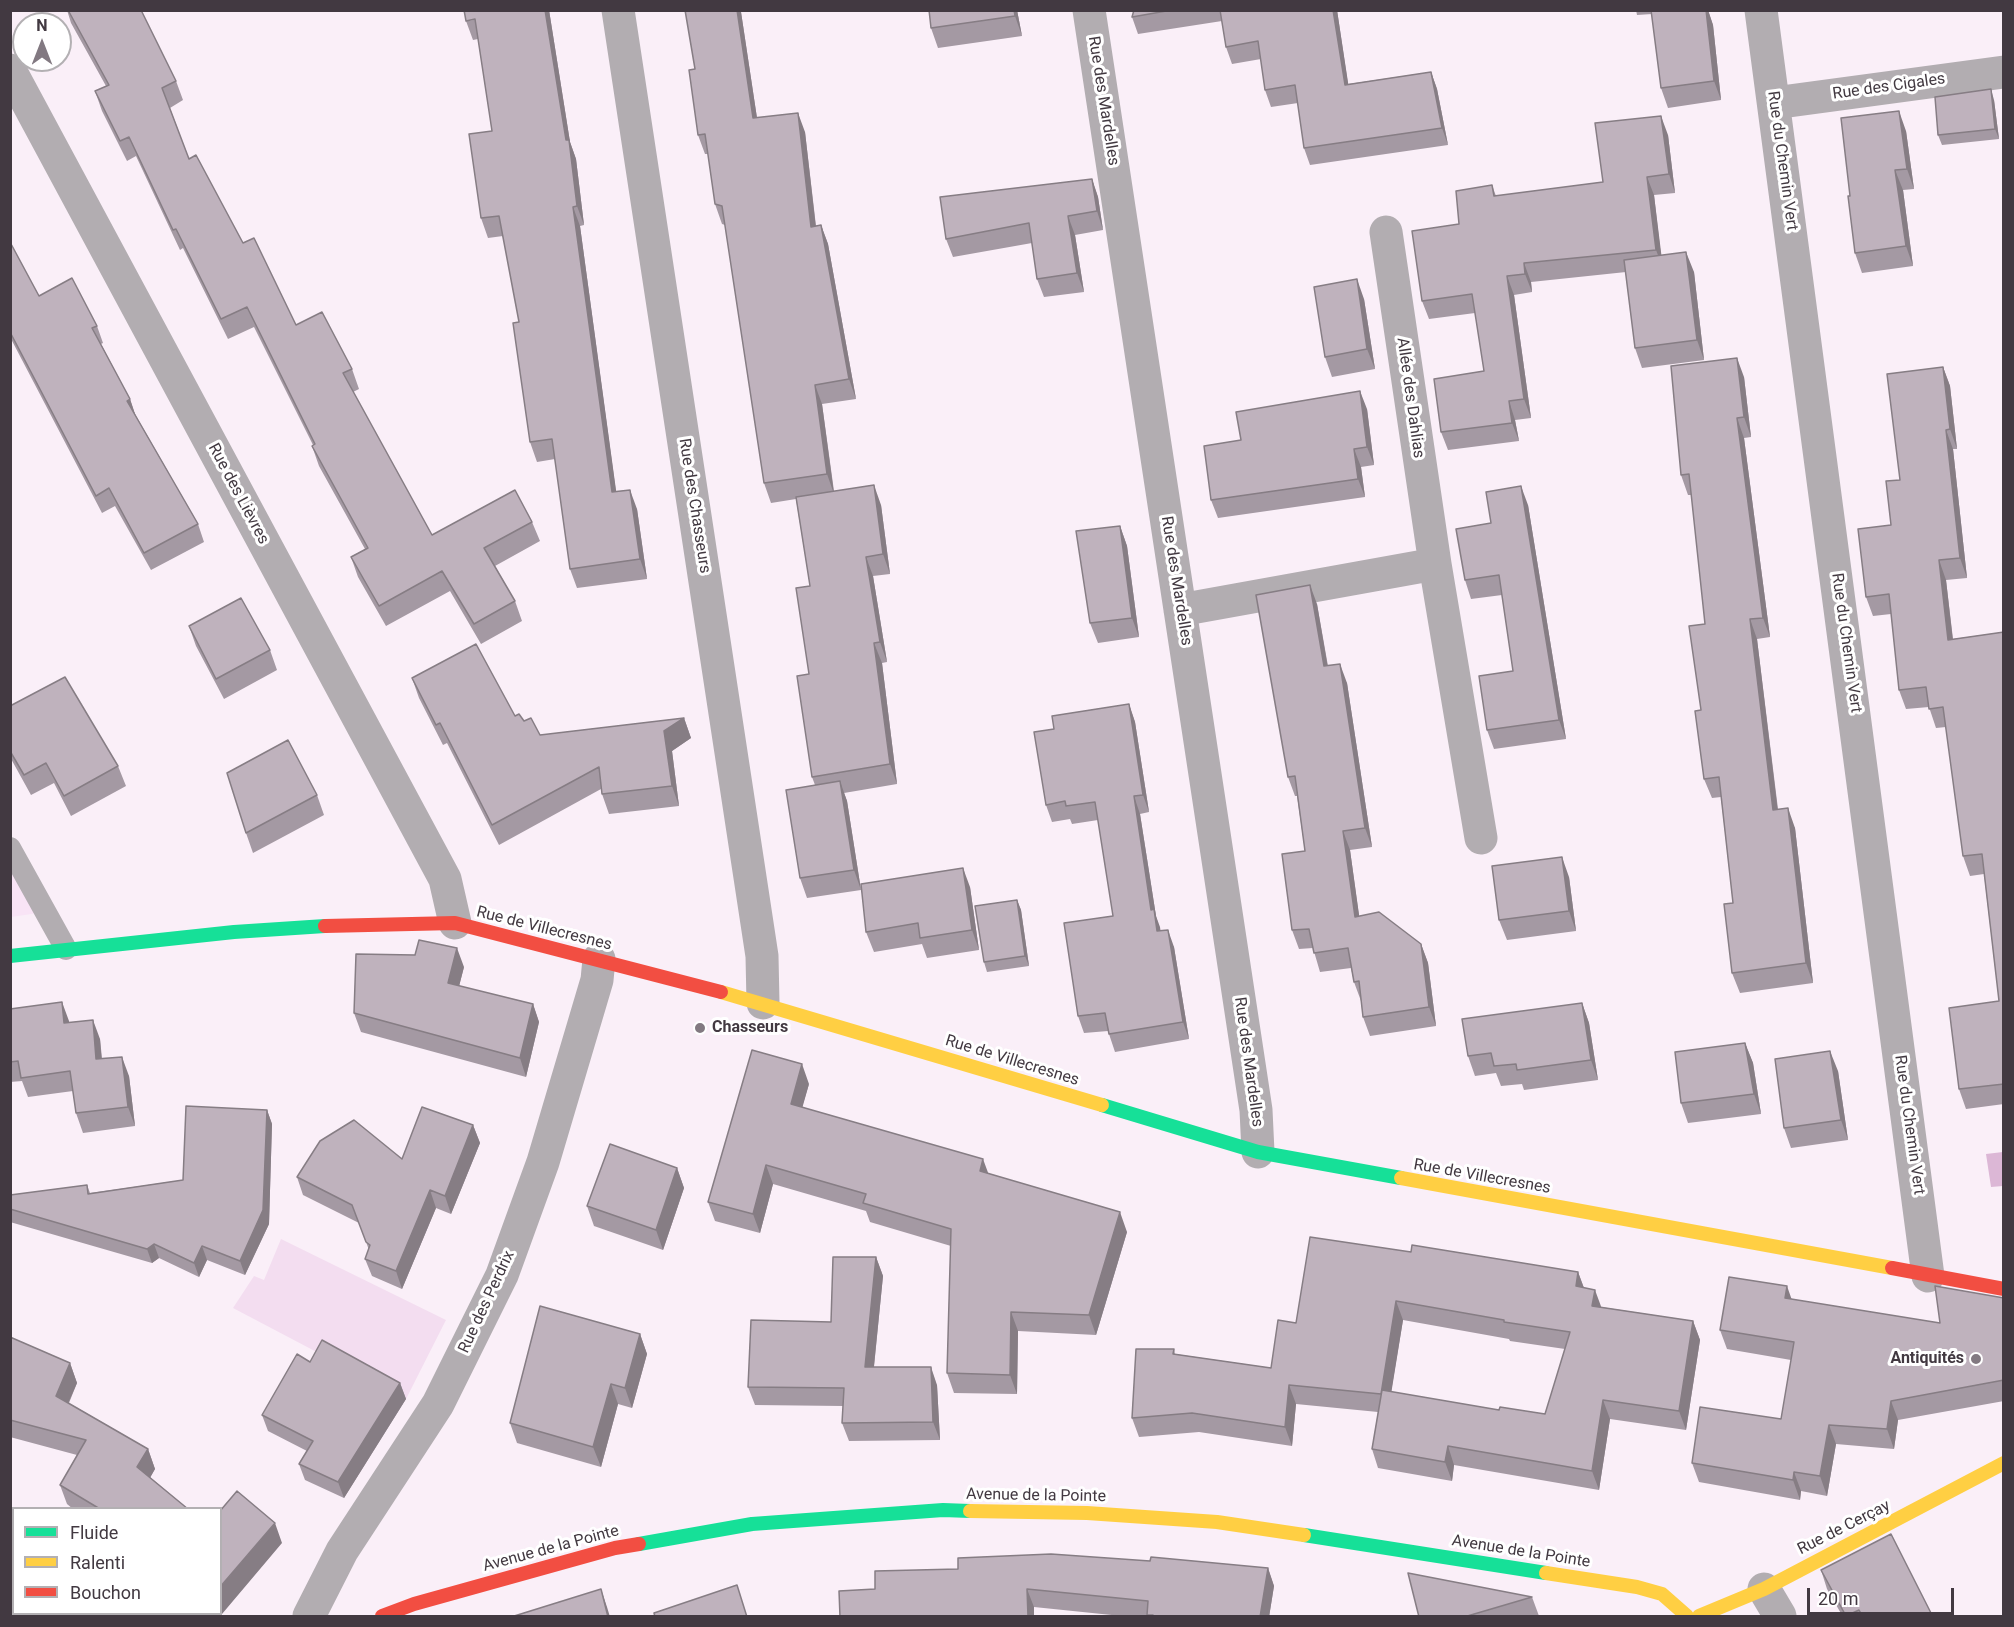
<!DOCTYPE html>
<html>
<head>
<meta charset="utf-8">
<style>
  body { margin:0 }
  #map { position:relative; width:2014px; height:1627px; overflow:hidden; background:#faeff8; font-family:Roboto,sans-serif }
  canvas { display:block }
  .frame { position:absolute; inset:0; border:12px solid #423941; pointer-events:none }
  .legend { position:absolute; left:12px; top:1507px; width:210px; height:108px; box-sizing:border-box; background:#fff; border:2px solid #b3b0b3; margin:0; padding:8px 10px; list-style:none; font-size:18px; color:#423941 }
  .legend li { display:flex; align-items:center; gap:12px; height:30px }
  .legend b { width:30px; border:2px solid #b3b0b3 }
  .north { position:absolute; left:12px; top:12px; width:60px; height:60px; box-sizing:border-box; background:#fff; border:2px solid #b3b0b3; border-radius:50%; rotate:0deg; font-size:16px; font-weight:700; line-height:24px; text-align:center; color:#423941 }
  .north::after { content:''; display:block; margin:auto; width:21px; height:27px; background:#827981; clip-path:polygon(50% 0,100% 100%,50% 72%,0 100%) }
  .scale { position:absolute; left:1807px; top:1588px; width:147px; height:27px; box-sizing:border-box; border:3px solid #423941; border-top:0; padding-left:8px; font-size:18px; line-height:21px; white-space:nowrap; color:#423941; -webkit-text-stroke:4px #fff; paint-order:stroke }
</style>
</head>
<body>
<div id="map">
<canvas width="2014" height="1627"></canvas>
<div class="frame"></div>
<ul class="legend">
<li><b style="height:8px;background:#16e098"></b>Fluide</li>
<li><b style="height:8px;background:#ffcf43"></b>Ralenti</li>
<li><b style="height:8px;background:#f24e42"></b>Bouchon</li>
</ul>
<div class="north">N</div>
<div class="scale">20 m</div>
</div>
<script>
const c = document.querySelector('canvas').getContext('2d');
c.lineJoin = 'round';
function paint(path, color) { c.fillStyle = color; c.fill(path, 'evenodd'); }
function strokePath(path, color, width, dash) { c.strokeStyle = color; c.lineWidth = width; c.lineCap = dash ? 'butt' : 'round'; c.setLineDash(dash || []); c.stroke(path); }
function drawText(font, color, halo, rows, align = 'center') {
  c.font = font + ' Roboto,sans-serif'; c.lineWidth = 6; c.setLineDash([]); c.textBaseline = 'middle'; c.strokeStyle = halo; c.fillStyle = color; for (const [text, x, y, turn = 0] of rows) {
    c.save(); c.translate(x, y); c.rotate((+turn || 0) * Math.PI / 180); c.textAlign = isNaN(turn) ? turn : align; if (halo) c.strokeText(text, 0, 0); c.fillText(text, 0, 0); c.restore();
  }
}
paint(new Path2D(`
  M11,850l34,62 -34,5z`), '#f9e4f6');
paint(new Path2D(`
  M281,1239l165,81 -40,79 -173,-91 21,-32 10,4z`), '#f3ddf0');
paint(new Path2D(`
  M2003,1152v34l-12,1 -5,-33z`), '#dcb7d6');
strokePath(new Path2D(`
  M10,848l56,101`), '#b2adb1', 22);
strokePath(new Path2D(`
  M618,10l144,946 1,47
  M1089,10l167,1100 2,42
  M1761,10l167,1266
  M10,70l435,809 10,44
  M1774,103l230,-31
  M1386,232l49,332 46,274
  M1180,610l255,-46
  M10,1549l4,2
  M1764,1589l16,27
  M91,1614l4,2
  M309,1616l33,-65 96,-147 64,-129 41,-113 54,-182 2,-21`), '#b2adb1', 33);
strokePath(new Path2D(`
  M10,956l224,-24 91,-6
  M1102,1105l156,47 143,26
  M1304,1535l242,38
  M639,1544l113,-20 191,-14 27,1`), '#16e098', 14);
strokePath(new Path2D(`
  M721,992l381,113
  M1401,1178l491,90
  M970,1511l117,2 130,9 87,13
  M1546,1573l91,14 25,7 25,22
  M1699,1616l65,-27 240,-126`), '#ffcf43', 14);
strokePath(new Path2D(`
  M325,926l130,-3 266,69
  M1892,1268l112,21
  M382,1616l32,-12 201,-56 24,-4`), '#f24e42', 14);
paint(new Path2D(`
  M67,10l109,71 7,19 -13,8 19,51 107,166 56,44 7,20 -6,3 79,143 100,-13 8,19 -45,25 20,35 7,20 -41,23 -31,-53 -64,35 -28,-49 -7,-20 14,-8 -46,-83 -7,-20 1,-1 -59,-118 -26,12 -45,-91 -3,2 -44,-94 -9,5 -25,-50 -7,-20 11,-5 -35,-63z
  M549,10l21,132 6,17 8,66 -4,1 36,266 21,17 10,70 -70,9 -7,-19 -15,-110 -18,3 -7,-20 -11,-120 -16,-86 -15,2 -7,-20 11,-87 -14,-92 -5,1 -7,-19z
  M685,10h67l-11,2 16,106 48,14 11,94 5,-1 7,19 28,155 -34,5 12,87 47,14 9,69 -17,2 14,86 -5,1 15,121 -53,9 3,8 14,89 -54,8 -7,-20 15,-93 -3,-8 -3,-103 1,-88 -14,-87 -25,4 -7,-20 -39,-258 -3,-1 -7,-20 -7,-50h-3l-7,-19 -3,-66z
  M1017,10l5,26 -84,12 -7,-20z
  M1134,10h203l11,74 83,-12 6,17 11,56 -138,20 -6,-17 -6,-45 -27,4 -6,-17 -4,-31 -29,5 -6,-17 -4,-26 -84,13 -6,-17z
  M1636,10h72l5,15 8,75 -53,8 -7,-20 -9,-74 -15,1z
  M1994,100l5,39 -57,6 -4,-10z
  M1906,131l8,58 -11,1 10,76 -51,7 -7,-20 -5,-57z
  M1668,135l7,58 -21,2 7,61 33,16 10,88 -62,8 -7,-20 -9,-76 -95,10 1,10 -18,3 17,123 -16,2 4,21 -71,9 -7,-18 43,-61 -9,-58 -46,6 -7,-18 37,-77 33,-39 4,11 107,-14z
  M1092,179l6,18 5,33 -28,5 9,57 -40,5 -7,-18 -5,-36 -79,14 -7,-18z
  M10,242l29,54 58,30 6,17 -2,1 29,55 5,15 63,110 6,18 -53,28 -36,-64 -13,7 -92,-176z
  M1364,299l11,70 -43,8 -7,-20z
  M1943,367l7,19 7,63h-4l14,129 -21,2 7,59 51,-7v472l-38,5 -7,-20 40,-88 -15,-127 -14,2 -7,-20 -17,-129 -10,1 -7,-21 -23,2 -7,-19 -8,-76 -18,2 -7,-19 25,-72 9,-45z
  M1744,377l7,60 -7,1 26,199 -13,2 21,170 17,19 18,155 -73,10 -8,-20 1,-70 -12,-106 -9,1 -8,-19 -3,-69 4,-86 -13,-129h-4l-7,-20z
  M1367,409l7,56 -13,2 4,30 -147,21 -7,-18 30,-60z
  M1528,505l38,234 -72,10 -7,-19 26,-59 -11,-76 -31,4 -6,-19 26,-57z
  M1120,526l7,20 12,91 -41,6 -8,-20z
  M1317,604l11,62 19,17 25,164 -22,3 9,66 62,28 7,19 8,63 -66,10 -7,-19 -2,-16 -7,-19 -3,-14 -31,4 -7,-24 -14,1 -7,-19 13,-79 -8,-55h-2l-7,-19z
  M189,626l81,24 7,20 -53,29 -28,-53z
  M412,678l103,38 9,5 16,14 144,-17 7,20 -19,13 7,55 -70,8 -7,-20 -1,-5 -102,56 -52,-102 -4,2 -24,-47z
  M1129,704l6,18 14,90 -9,2 16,102 4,15 14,16 15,92 -74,13 -7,-21 -24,2 -6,-17 35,-100 -15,-96 -26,4 -2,-5 -18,3 -6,-17 8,-76z
  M10,706l108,60 8,20 -55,30 -17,-33 -23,12 -21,-38z
  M317,795l7,20 -71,38 -7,-20z
  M1569,877l7,54 -69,9 -8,-20z
  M970,887l9,63 -52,8 -5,-14 -48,8 -8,-20z
  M1017,900l4,10 8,56 -42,6 -3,-10z
  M464,967l-5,19 74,18 6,18 -13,55 -165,-45 -7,-19z
  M1582,1003l7,20 9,57 -74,10 -2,-6 -21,2 -5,-13 -21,3 -7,-20z
  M10,1009l59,12v2l31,16 2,19 27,18 6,50 -52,7 -7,-20 -3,-22 -45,6 -6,-16 -12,1z
  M1745,1043l8,20 8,51 -73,9 -7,-20z
  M1838,1071l10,69 -57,8 -7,-20z
  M809,1084l-7,23 186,66 139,59 -31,103 -78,-4 -1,63 -63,-1 -7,-20 4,-127 -81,-24 -4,-11 -93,-27 -13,49 -45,-12 -7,-19z
  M267,1110l5,14 -3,100 -24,51 -38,-15 -8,17 -40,-19 -7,5 -142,-41v-27l77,-10 3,8 93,-13z
  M473,1125l7,18 -29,71 -15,-6 -34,81 -30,-13 -7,-17 4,-9 -10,-27 -56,-28 -6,-18 105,-18z
  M677,1168l7,20 -21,62 -69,-24 -7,-20z
  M1411,1252l167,20 6,16 17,19 92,14 7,19 -14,90 -76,-11 -11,71 -145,-25 -2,16 -74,-13 -6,-19 6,-37 -82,-8 -4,42 -93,-14 -60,5 -7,-19 42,-69 1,5 96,14 25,-45zM1403,1320l106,19 1,2 55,8 -20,65 -46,-4 -108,-18z
  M876,1257l7,19 -9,91 63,18 3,55 -91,1 -7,-18 1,-17 -88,-1 -7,-18 83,-65z
  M2004,1298v103l-106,19 -4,29 -58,-5 -9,52 -26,-5 -1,9 -101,-18 -7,-19 89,-44 10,-59 -64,-11 -7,-19 72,-30 148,23z
  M640,1334l7,20 -15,54 -14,-4 -17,63 -84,-24 -7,-20z
  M10,1337l60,26 7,20 -8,20 79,46 7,20 -5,8 38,32h-115l-6,-5 -7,-19 17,-30 -67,-18z
  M310,1362l90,21 6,16 -62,99 -39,-18 -6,-16 8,-13 -39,-20 -6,-16z
  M1268,1568l6,18 -5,31h-138l-97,-10v10h-194l-1,-26z
  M1821,1570l112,47h-90l-16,-28z
  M1532,1597l7,19 -3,1h-117z`), '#a499a3');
paint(new Path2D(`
  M545,10h4l21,132 6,17 8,66 -7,-19z
  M737,10h4v2l19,126 -7,-20z
  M1014,10h3l5,26 -7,-20z
  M1333,10h4l14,92 -6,-17z
  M1706,10h2l5,15 8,75 -7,-19z
  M1431,72l6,17 11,56 -6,-17z
  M1991,89l3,11 5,39 -4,-10z
  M1899,111l7,20 8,58 -7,-20z
  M798,113l7,19 13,114 -7,-19z
  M1661,116l7,19 7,58 -6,-19z
  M1895,170l8,20 10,76 -7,-20z
  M1647,177l7,18 9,73 -7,-18z
  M1092,179l6,18 5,33 -6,-19z
  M573,207l7,19 39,286 -7,-20z
  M1068,216l7,19 9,57 -7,-19z
  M821,225l7,19 28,155 -7,-20z
  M1686,252l8,20 10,88 -7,-20z
  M1524,263l7,19 1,10 -7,-18z
  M1507,276l7,19 17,123 -7,-19z
  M1357,279l7,20 11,70 -8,-20z
  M1737,358l7,19 7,60 -7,-20z
  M1943,367l7,19 7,63 -7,-20z
  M815,385l7,19 12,90 -7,-20z
  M1360,391l7,18 7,56 -7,-18z
  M130,399l6,18 -9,-16z
  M1509,401l6,19 4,21 -7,-18z
  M1737,418l7,20 26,199 -7,-19z
  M1946,430l7,19 14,129 -7,-20z
  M1354,449l7,18 4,30 -7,-18z
  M874,485l7,20 9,69 -7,-20z
  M1521,486l7,19 38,234 -7,-19z
  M630,490l7,19 10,70 -7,-20z
  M1120,526l7,20 12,91 -7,-19z
  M866,557l7,19 14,86 -7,-20z
  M1939,560l7,20 9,79 -7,-19z
  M1310,585l7,19 14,82 -7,-20z
  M1750,619l7,20 23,190 -7,-19z
  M874,643l8,20 15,121 -7,-20z
  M1340,664l7,19 25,164 -7,-19z
  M1129,704l6,18 14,90 -6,-17z
  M684,718l7,20 -19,13 7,55 -7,-20 -8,-55z
  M840,781l7,20 14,89 -7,-20z
  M1134,796l6,18 16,102 4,11 3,22 -6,-18 -6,-21z
  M1788,808l7,20 18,155 -7,-20z
  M1343,831l7,19 12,86 -7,-19z
  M1562,857l7,20 7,54 -7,-20z
  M963,868l7,19 9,63 -7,-20z
  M1017,900l4,10 8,56 -4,-10z
  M1168,930l6,17 15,92 -6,-17z
  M1421,944l7,19 8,63 -7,-19z
  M457,948l7,19 -9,35 -7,-19z
  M62,1002l7,19 2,22 -7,-20z
  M1582,1003l7,20 9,57 -7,-20z
  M533,1004l6,18 -13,55 -6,-19z
  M93,1020l7,19 3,39 -7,-19z
  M1745,1043l8,20 8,51 -7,-20z
  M1830,1051l8,20 10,69 -7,-20z
  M122,1057l7,19 6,50 -7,-19z
  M802,1064l7,20 -11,39 -7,-19z
  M267,1110l5,14 -3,100 -24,51 -5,-14z
  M473,1125l7,18 -29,71 -6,-18z
  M983,1159l7,19 -10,-7z
  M766,1165l7,19 -13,49 -7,-19z
  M677,1168l7,20 -21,62 -7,-20z
  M430,1190l6,18 -34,81 -6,-18z
  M1120,1212l7,20 -31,103 -7,-20z
  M154,1244l5,14 -7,5 -5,-14z
  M202,1246l5,14 -8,17 -5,-14z
  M876,1257l7,19 -11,109 -7,-18z
  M1578,1272l7,19 -9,-5z
  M1787,1286l7,20 -9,-8z
  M1595,1290l7,19 -10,-3z
  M1396,1301l7,19 -15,93 -7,-19z
  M1011,1312l7,19 -1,63 -7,-19z
  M1693,1321l7,19 -14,90 -7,-19z
  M640,1334l7,20 -15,54 -7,-20z
  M70,1363l7,20 -14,32 -7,-19z
  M931,1367l6,18 3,55 -7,-18z
  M400,1383l6,16 -62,99 -6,-16z
  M611,1384l7,20 -17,63 -8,-20z
  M1289,1385l7,19 -4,42 -7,-19z
  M1603,1400l7,19 -11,71 -7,-19z
  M1891,1401l7,19 -4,29 -7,-20z
  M1829,1425l7,19 -9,52 -7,-20z
  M1448,1446l6,19 -2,16 -7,-19z
  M148,1449l7,20 -10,18 -8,-20z
  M1794,1472l7,19 -1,9 -7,-20z
  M275,1523l7,20 -60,71 -2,-4v-23z
  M1268,1568l6,18 -5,31h-9z
  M601,1589l6,18 3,10h-2z
  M1027,1589l7,18v10h-6z`), '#867d84');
const building = new Path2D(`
  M68,10h73l35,71 -14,7 27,71 7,-4 47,88 11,-5 42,87 26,-13 30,57 -9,4 89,162 83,-45 17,32 -48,26 31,53 -41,23 -32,-53 -63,35 -28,-49 17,-9 -56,-102 3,-2 -68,-137 -26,12 -45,-90 -3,1 -44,-93 -9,4 -25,-50 14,-6z
  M464,10h81l21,130h3l8,66 -4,1 39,285 18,-2 10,69 -70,10 -18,-130 -22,3 -17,-119 6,-1 -20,-106 -18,2 -12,-84 23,-3 -17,-112 -9,2z
  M685,10h52l16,108 45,-5 13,114 10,-2 28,154 -34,6 12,89 -63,9 -42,-277 -7,-2 -10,-70 -7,1 -9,-65 6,-1z
  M929,10h85l1,6 -84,12z
  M1134,10h38l-40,7z
  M1220,10h113l12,75 86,-13 11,56 -138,20 -9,-63 -30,5 -7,-49 -32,6z
  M1651,10h55l8,71 -53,7z
  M1991,89l4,40 -57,6 -3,-38z
  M1899,111l8,58 -12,1 11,76 -51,7 -7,-57h2l-9,-78z
  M1661,116l8,58 -22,3 9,73 -132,13 1,11 -18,2 17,123 -15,2 3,22 -71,9 -7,-53 50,-8 -12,-77 -50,7 -10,-70 47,-7 -3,-33 36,-6 2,11 109,-14 -8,-59z
  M1092,179l5,32 -29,5 9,57 -40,6 -8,-56 -83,16 -6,-42z
  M10,242l29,54 33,-18 25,48 -5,2 38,71 -3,2 71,123 -54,29 -35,-65 -13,8 -86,-164z
  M1686,252l11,88 -62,8 -11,-88z
  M1357,279l10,70 -42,8 -11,-70z
  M1737,358l7,59 -7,1 26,200 -13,1 23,191 15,-2 18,155 -74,10 -8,-69 9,-1 -14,-126 -15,2 -9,-68 6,-1 -12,-84 16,-2 -16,-150 -8,1 -10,-109z
  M1943,367l7,62 -4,1 14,128 -21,2 9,80 56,-8v452l-45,5 -10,-81 50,-7 -17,-147 -19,2 -20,-149 -14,2 -3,-22 -27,3 -10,-96 -23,3 -8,-68 33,-4 -5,-44 14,-1 -13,-106z
  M1360,391l7,56 -13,2 4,30 -147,21 -7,-54 37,-6 -5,-28z
  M874,485l9,69 -17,3 14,85 -6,1 16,121 -78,13 -15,-101 12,-2 -13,-86 14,-2 -14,-89z
  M1521,486l38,234 -72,10 -8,-54 34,-5 -14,-96 -34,5 -9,-51 35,-6 -5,-31z
  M1120,526l12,92 -42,5 -14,-92z
  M1310,585l14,81 16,-2 25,164 -22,3 12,86 24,-5 42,32 8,63 -66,10 -4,-36 -5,1 -6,-34 -34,5 -5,-24 -17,1 -10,-76 23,-3 -10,-75 -7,1 -32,-182z
  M241,598l29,52 -54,29 -27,-53z
  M476,644l39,72 4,-2 5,7 7,-3 9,17 144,-17 -20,13 8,55 -70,8 -3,-27 -107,58 -52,-102 -4,2 -24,-47z
  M65,677l53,89 -54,30 -18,-33 -22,12 -14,-24v-45z
  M1129,704l14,91 -9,1 17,114 3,-1 3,22 11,-1 15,92 -74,12 -4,-21 -27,3 -14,-93 49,-7 -18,-114 -29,4 -1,-5 -19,4 -12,-73 20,-3 -2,-13z
  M288,740l29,55 -71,38 -19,-60z
  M840,781l14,89 -54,8 -14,-88z
  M1562,857l7,54 -70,9 -7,-54z
  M963,868l9,62 -52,8 -2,-15 -52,9 -5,-48z
  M1017,900l8,56 -41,6 -9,-56z
  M419,940l38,8 -9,35 85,21 -13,54 -166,-45 2,-59 59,1z
  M62,1002l2,21 29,-3 3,39 26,-2 6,50 -52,6 -6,-42 -49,7 -3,-17 -8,1v-53z
  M1582,1003l9,57 -74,10 -1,-6 -22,2 -3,-13 -23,3 -6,-37z
  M1745,1043l9,51 -73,9 -6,-51z
  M752,1050l50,14 -11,40 192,55 -3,12 140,41 -31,103 -78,-3 -1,63 -63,-2 4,-144 -88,-26 3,-9 -100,-29 -13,49 -45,-12z
  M1830,1051l11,69 -57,8 -9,-69z
  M186,1106l81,4 -4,100 -23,51 -38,-15 -8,17 -40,-19 -7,5 -137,-40v-14l77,-10 1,9 95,-14z
  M422,1107l51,18 -28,71 -15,-6 -34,81 -31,-12 5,-14 -4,-3 -14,-37 -55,-28 23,-36 34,-21 48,39z
  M610,1144l67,24 -21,62 -69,-24z
  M1310,1237l101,15 1,-7 166,27 -2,14 19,4 -3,16 101,15 -14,90 -76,-11 -11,71 -144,-25 -3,16 -73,-13 10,-59 117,20 1,-3 45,7 25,-82 -66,-10v-2l-108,-19 -15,93 -92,-9 -4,42 -93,-14 -60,5 4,-69h38l-1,5 98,14 7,-48 18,3z
  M833,1257h43l-11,110h66l2,55 -91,1 2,-35 -96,-1 3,-67 80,2z
  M1729,1277l58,9 -2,12 155,25 -5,-37 69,12v82l-113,21 -4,28 -58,-4 -9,51 -26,-4 -1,8 -101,-17 8,-56 81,12 13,-77 -74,-12z
  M540,1306l100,28 -15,54 -14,-4 -18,63 -83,-24z
  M10,1337l60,26 -14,33 92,53 -11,18 51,42h-88l-40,-24 26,-45 -76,-20z
  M322,1340l78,43 -62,99 -39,-18 14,-23 -51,-26 35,-61 13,8z
  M237,1491l38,32 -55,64v-76z
  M1891,1534l42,83h-70l-4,-7 -13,6 -25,-46z
  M1051,1554l99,7 1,-4 117,11 -8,49h-107v-2h-6l1,-14 -121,-12 1,28h-188l-1,-26 36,-2v-18l83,-2v-11z
  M1408,1573l124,24 -68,20h-45z
  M737,1585l10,32h-92l-1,-4z
  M601,1589l7,28h-97z`);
paint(building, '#bfb2bd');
strokePath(building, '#867d84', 1.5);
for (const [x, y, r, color] of [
  [700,1028,6,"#827981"],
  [1976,1359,6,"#827981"]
]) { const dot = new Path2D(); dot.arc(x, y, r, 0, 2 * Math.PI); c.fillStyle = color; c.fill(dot); strokePath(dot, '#fff', 2); }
drawText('16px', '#423941', '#fff', [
  ["Rue des Cigales",1889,87,-8],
  ["Rue des Mardelles",1103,101,81],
  ["Rue du Chemin Vert",1782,161,82],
  ["Allée des Dahlias",1410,398,82],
  ["Rue des Lièvres",238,494,62],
  ["Rue des Chasseurs",694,506,81],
  ["Rue des Mardelles",1176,581,81],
  ["Rue du Chemin Vert",1846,643,82],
  ["Rue de Villecresnes",544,929,14],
  ["Rue de Villecresnes",1012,1061,17],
  ["Rue des Mardelles",1248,1062,82],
  ["Rue du Chemin Vert",1909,1125,82],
  ["Rue de Villecresnes",1482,1177,10],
  ["Rue des Perdrix",487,1302,-65],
  ["Avenue de la Pointe",1036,1496,1],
  ["Rue de Cerçay",1844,1528,-27],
  ["Avenue de la Pointe",551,1549,-15],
  ["Avenue de la Pointe",1521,1552,9]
]);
drawText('bold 16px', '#423941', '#fff', [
  ["Chasseurs",712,1028],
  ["Antiquités",1964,1359,"right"]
], 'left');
</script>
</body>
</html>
